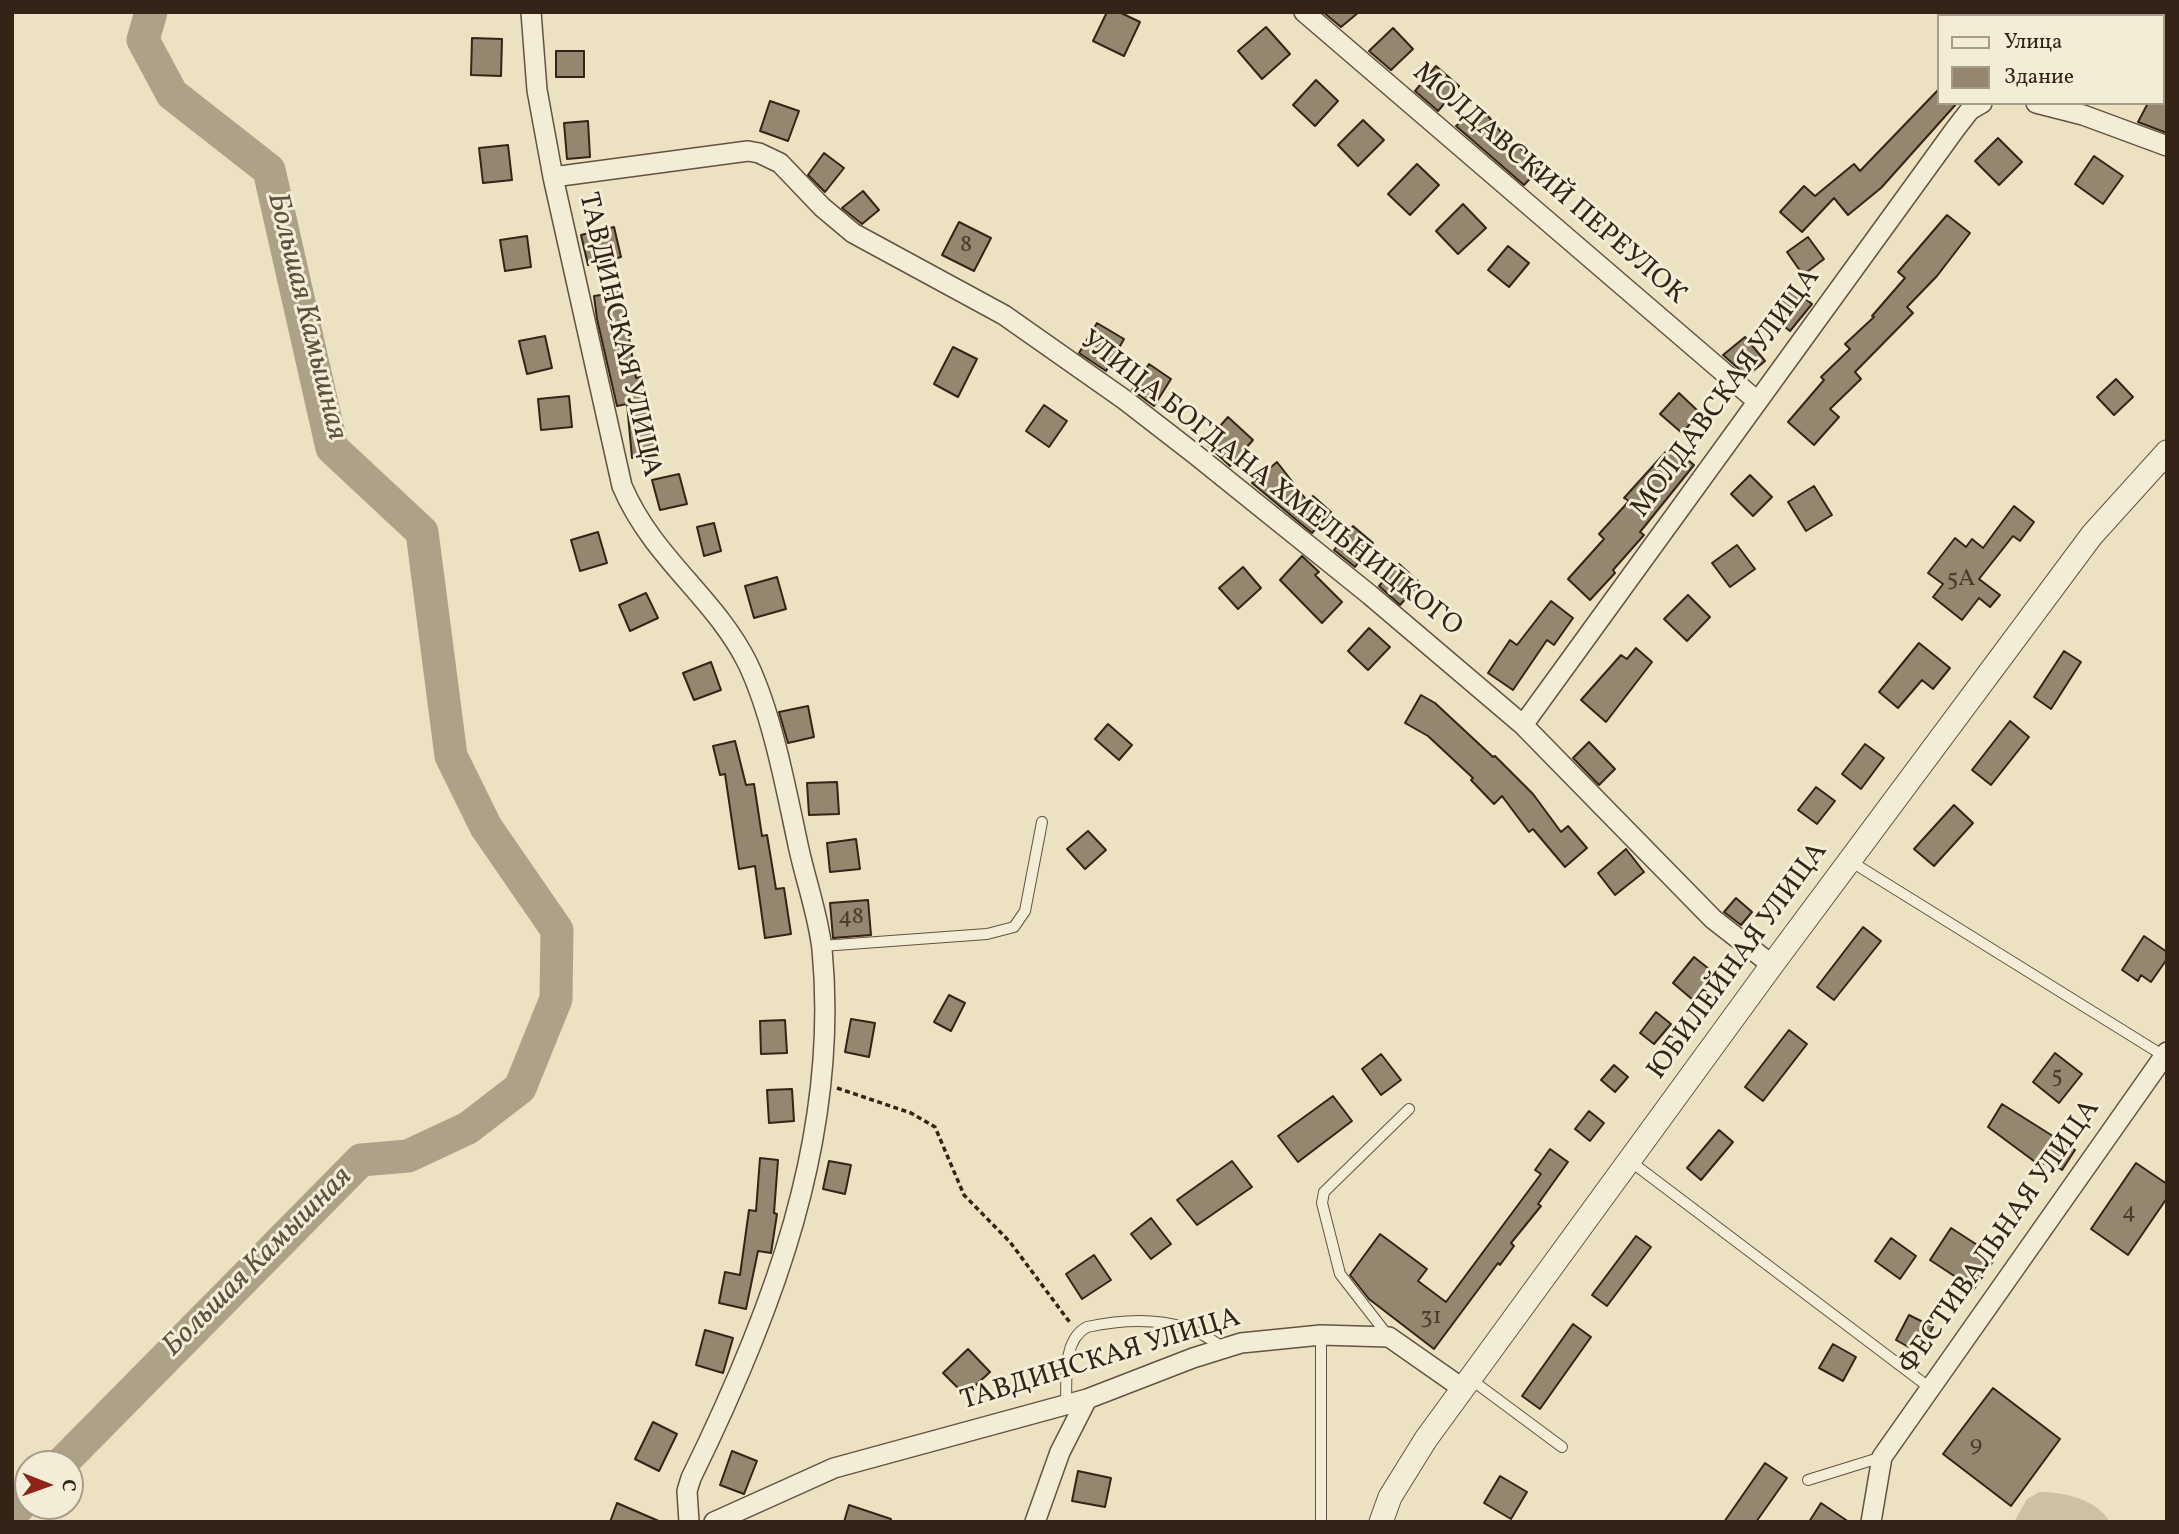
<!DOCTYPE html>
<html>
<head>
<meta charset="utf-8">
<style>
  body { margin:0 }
  #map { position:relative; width:2179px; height:1534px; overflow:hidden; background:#ece1c0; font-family:Vollkorn,serif }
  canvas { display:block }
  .frame { position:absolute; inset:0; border:14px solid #342418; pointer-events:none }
  .legend { position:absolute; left:1937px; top:14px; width:228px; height:91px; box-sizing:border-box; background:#f3ecd6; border:2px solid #a79c8a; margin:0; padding:9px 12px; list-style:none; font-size:21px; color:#342418 }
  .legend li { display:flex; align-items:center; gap:14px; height:35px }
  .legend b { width:35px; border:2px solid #a79c8a }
  .north { position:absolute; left:14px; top:1450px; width:70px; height:70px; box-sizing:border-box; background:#f3ecd6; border:2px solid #a79c8a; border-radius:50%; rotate:91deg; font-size:19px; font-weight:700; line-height:28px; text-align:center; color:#342418 }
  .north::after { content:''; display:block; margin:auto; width:24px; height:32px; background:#8f2418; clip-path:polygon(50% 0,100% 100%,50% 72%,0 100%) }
</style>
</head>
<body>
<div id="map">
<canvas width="2179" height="1534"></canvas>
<div class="frame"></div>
<ul class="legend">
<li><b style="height:9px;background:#f3ecd6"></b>Улица</li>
<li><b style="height:19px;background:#94866f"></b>Здание</li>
</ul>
<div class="north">С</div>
</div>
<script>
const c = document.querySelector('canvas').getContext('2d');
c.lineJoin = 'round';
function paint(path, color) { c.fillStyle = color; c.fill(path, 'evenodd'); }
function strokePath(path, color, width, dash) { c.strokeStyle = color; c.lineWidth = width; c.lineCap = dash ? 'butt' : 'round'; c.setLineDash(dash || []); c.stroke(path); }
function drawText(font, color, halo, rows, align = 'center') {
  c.font = font + ' Vollkorn,serif'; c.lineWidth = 6; c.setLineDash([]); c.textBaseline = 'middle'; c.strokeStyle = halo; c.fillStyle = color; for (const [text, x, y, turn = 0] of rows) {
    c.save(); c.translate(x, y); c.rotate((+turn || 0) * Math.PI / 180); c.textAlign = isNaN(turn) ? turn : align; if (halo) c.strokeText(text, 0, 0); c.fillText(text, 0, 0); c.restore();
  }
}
paint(new Path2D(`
  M2039,1492c25,0 57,7 71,30h-96l13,-23z`), '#cdc1a3');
strokePath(new Path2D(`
  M61,1464l300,-304 47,-4 60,-28 52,-40 36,-89 1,-69 -71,-103 -35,-71 -29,-224 -90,-84 -63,-278 -97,-76 -29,-54 8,-28
  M12,1513l16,-16`), '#ada187', 33);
const building = new Path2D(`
  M1107,12h12l21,10 -16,34 -31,-15z
  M1323,12h36l-18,15z
  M1266,27l24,27 -28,25 -24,-28z
  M1393,28l20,21 -22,21 -22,-19z
  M472,38l30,1 -1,37 -30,-1z
  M556,51h28v26h-28z
  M1436,66l23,20 -21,25 -23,-20z
  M1316,80l22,21 -23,25 -22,-21z
  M1939,89v14h18l-76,85 -33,27 -14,-17 -32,34 -22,-20 24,-26 11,10 39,-32 6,7z
  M770,101l29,10 -11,30 -28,-10z
  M2148,103h19v30l-29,-11z
  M1480,106l33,41 3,-3 25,23 -17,18 -68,-59z
  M1363,120l21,20 -26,26 -20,-21z
  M588,121l2,36 -23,2 -3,-36z
  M1998,138l24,24 -23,23 -24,-24z
  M508,145l4,35 -29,3 -4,-35z
  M824,153l20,15 -19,24 -17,-17z
  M2094,156l29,20 -20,28 -28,-20z
  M1417,164l22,21 -29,30 -22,-21z
  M863,191l16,19 -17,14 -20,-16z
  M1463,204l23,24 -28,26 -22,-23z
  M1947,215l23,18 -33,43 -30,31 6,6 -58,59 6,7 -31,30 9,8 -25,28 -26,-23 36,-42 -3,-3 29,-28 -5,-5 29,-27 -2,-1 33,-38 -7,-6z
  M959,222l32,16 -17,33 -32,-16z
  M614,227l7,30 -33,8 -7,-30z
  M527,236l4,31 -26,4 -5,-31z
  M1808,237l16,22 -21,16 -16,-23z
  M1508,246l21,17 -20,24 -21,-17z
  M1789,286l23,18 -22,27 -23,-18z
  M621,292l15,86 5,-1 9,40 3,-1 4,39 -25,3 -5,-54 -10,2 -20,-87 -3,-23z
  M1097,323l27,16 -18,32 -27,-18z
  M545,336l7,32 -25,6 -8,-33z
  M1745,337l20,24 -18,15 -24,-21z
  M953,347l24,12 -19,38 -24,-13z
  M1149,364l22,15 -17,27 -22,-16z
  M2116,379l17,18 -19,18 -17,-18z
  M1679,393l21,20 -18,20 -22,-19z
  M569,396l3,31 -31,3 -3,-31z
  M1044,405l23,16 -18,26 -23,-16z
  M1228,417l25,23 -23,26 -25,-23z
  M1671,446l23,19 -54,67 4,3 -31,35 2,3 -25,27 -22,-21 36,-40 -5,-5 30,-33 -5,-3z
  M1277,462l31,40 5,-6 18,16 -19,21 -60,-50z
  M679,474l8,30 -27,6 -8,-30z
  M1750,475l22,22 -19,19 -22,-22z
  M1814,486l18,29 -26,16 -18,-29z
  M2014,506l20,16 -14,19 -7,-5 -34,43 21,16 -10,12 -11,-9 -17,22 -29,-23 10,-13 -15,-11 27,-35 11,9 6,-8 11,9z
  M714,523l7,28 -17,5 -7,-29z
  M1353,526l20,17 -18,24 -21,-17z
  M598,532l9,31 -27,8 -9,-31z
  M1737,545l18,24 -25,18 -18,-24z
  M1302,556l17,16 -4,3 27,27 -20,21 -42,-43z
  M1399,564l21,19 -20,22 -21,-19z
  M1243,567l18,21 -23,21 -19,-21z
  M777,577l9,32 -32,9 -9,-32z
  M646,593l12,25 -28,13 -11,-26z
  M1688,595l22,22 -23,24 -23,-22z
  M1551,601l22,17 -19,27 -7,-5 -34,50 -25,-17 22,-33 7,5z
  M1369,628l21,19 -22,23 -20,-19z
  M1919,643l31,25 -17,21 -11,-9 -24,28 -19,-16z
  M1636,648l16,14 -46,60 -25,-22 40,-45 6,4z
  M2064,651l17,11 -30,47 -17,-12z
  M711,662l10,28 -27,10 -11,-27z
  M1421,695l14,8 58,54 2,-1 38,38 28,38 7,-6 19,22 -22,19 -32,-38 -4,3 -27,-36 -8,8 -23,-24 2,-2 -45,-42 -23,-13z
  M808,706l6,31 -26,6 -9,-31z
  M2010,721l19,16 -38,48 -19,-15z
  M1108,724l24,21 -13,15 -24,-21z
  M735,741l11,44 8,-1 8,52 5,-1 9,54 8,-1 7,46 -26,4 -10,-72 -16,3 -14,-95 -5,1 -7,-29z
  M1589,742l26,27 -16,16 -26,-27z
  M1865,744l19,14 -23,31 -19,-15z
  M837,782l2,32 -30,1 -2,-32z
  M1816,787l19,14 -18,23 -19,-14z
  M1954,805l19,18 -39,43 -20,-17z
  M1088,831l18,19 -21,19 -18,-20z
  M856,839l4,30 -30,3 -3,-29z
  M1626,849l18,23 -29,23 -17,-22z
  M1736,898l16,14 -11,13 -17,-13z
  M868,900l3,35 -38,3 -3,-35z
  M1863,927l18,14 -47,59 -17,-13z
  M2144,936l23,16v7l-16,23 -10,-7 -3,6 -16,-11z
  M1694,957l20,16 -21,27 -20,-17z
  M949,995l16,8 -14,28 -17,-9z
  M1656,1012l15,12 -17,20 -14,-11z
  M851,1019l24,4 -6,34 -24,-5z
  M785,1020l2,33 -26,1 -1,-33z
  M1789,1030l18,14 -44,57 -18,-14z
  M2055,1053l27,21 -23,29 -26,-21z
  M1381,1054l20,26 -20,15 -19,-26z
  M1614,1065l14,12 -13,15 -14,-12z
  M792,1089l2,32 -25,2 -2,-33z
  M1333,1096l19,25 -54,41 -20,-26z
  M2002,1104l73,46 -13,20 -16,-11 -4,8 -54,-40z
  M1589,1111l15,12 -14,18 -15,-12z
  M1719,1130l14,12 -32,38 -14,-12z
  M1550,1149l18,13 -30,42 3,2 -30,37 3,3 -14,19 -2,-2 -64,86 -65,-50 -19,-24 30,-41 47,35 -9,12 28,21 95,-128 -6,-4z
  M760,1158l18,2 -4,53 3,1 -6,39 -13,-2 -12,58 -27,-6 6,-31 15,3 9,-65 7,1z
  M829,1161l22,4 -6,29 -22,-5z
  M1232,1161l20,26 -55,38 -20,-25z
  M2136,1163l31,21v14l-39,57 -37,-26z
  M1151,1218l20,26 -20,15 -20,-25z
  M1951,1228l45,29 -22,32 -44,-29z
  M1636,1236l15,11 -44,59 -15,-11z
  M1891,1238l25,18 -16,23 -25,-18z
  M1094,1255l17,25 -29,19 -16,-25z
  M1909,1315l24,12 -14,26 -23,-13z
  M1573,1324l18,13 -51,72 -18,-13z
  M705,1330l28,8 -10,35 -27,-8z
  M1833,1344l23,13 -13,24 -24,-13z
  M968,1349l22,23 -25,23 -22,-22z
  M1993,1388l67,51 -49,67 -68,-52z
  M653,1422l24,12 -18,37 -24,-12z
  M732,1451l25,10 -13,33 -24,-9z
  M1765,1463l22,15 -31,44h-32z
  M1078,1471l33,7 -6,29 -33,-6z
  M1500,1476l27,16 -16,27 -27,-16z
  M617,1503l44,19h-51z
  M1821,1503l28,19h-40z
  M849,1505l42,14 -1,3h-46z`);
paint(building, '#94866f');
strokePath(building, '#342418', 2);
const service = new Path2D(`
  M1850,861l314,195
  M822,946l165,-12 27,-7 11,-16 17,-89
  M1630,1161l300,227
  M1321,1335v187
  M1389,1337l-49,-63 -18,-71 2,-11 85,-83
  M1469,1378l93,69
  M1066,1405c1,-25 -4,-65 21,-78 46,-10 98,-10 136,21
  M1808,1480l74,-23`);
const minor = new Path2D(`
  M531,12l6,78 16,87 69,309c31,73 93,111 126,178 24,51 37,120 49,176 7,36 21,73 25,109 18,188 -50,364 -131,529l-4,13 2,31
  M1304,12l453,389
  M2036,103l47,12 84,31
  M553,177l195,-26 11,2 21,10 42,44 31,26 151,82 121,85 71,55 174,140 153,130 190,194 59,46
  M1523,725l433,-597 14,-18 12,-7
  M714,1522l120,-54 253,-69 106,-41 48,-15 80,-8 68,2 73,51
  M1035,1522l25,-70 27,-53
  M1871,1522l11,-65 285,-405`);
const tertiary = new Path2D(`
  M1381,1522l9,-25 36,-58 346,-474 320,-430 75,-83`);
strokePath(service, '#625342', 12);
strokePath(minor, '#625342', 22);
strokePath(tertiary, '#625342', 25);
strokePath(new Path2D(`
  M837,1088l74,25 24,14 29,68 46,47 61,82`), '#342418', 3.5, [5, 3.5]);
strokePath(service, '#f3ecd6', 10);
strokePath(minor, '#f3ecd6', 19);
strokePath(tertiary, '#f3ecd6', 23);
drawText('24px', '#4c3c2e', null, [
  ["8",966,247],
  ["5А",1961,581],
  ["48",851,919],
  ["5",2057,1078],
  ["4",2129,1214],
  ["31",1431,1319],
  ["9",1976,1447]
]);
drawText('28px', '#342418', '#f3ecd6', [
  ["МОЛДАВСКИЙ ПЕРЕУЛОК",1548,185,41],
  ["ТАВДИНСКАЯ УЛИЦА",618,335,77],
  ["МОЛДАВСКАЯ УЛИЦА",1727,394,-54],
  ["УЛИЦА БОГДАНА ХМЕЛЬНИЦКОГО",1270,485,38],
  ["ЮБИЛЕЙНАЯ УЛИЦА",1739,962,-54],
  ["ФЕСТИВАЛЬНАЯ УЛИЦА",2001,1238,-55],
  ["ТАВДИНСКАЯ УЛИЦА",1101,1361,-17]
]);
drawText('italic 30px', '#5e503f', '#f3ecd6', [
  ["Большая Камышная",305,317,76],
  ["Большая Камышная",259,1263,-45]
]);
</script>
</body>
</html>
